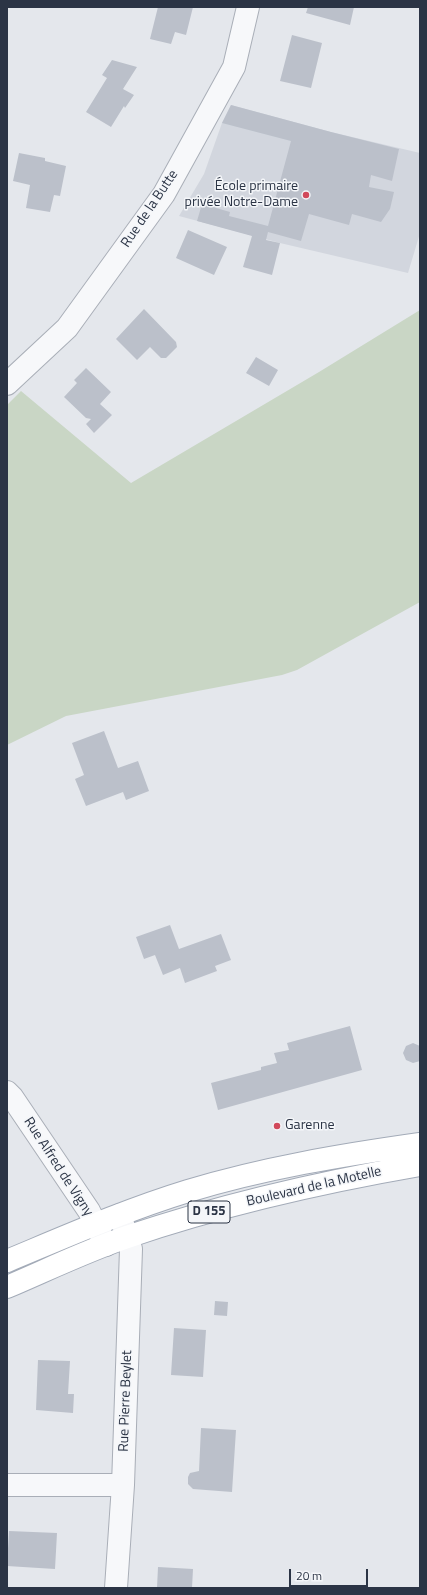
<!DOCTYPE html>
<html>
<head>
<meta charset="utf-8">
<style>
  body { margin:0 }
  #map { position:relative; width:427px; height:1595px; overflow:hidden; background:#e4e7ec; font-family:"Titillium Web",sans-serif }
  canvas { display:block }
  .frame { position:absolute; inset:0; border:8px solid #2b3445; pointer-events:none }
  .scale { position:absolute; left:289px; top:1569px; width:79px; height:18px; box-sizing:border-box; border:2px solid #2b3445; border-top:0; padding-left:5px; font-size:12px; line-height:14px; white-space:nowrap; color:#2b3445; -webkit-text-stroke:3px #f4f6f9; paint-order:stroke }
</style>
</head>
<body>
<div id="map">
<canvas width="427" height="1595"></canvas>
<div class="frame"></div>
<div class="scale">20 m</div>
</div>
<script>
const c = document.querySelector('canvas').getContext('2d');
c.lineJoin = 'round';
function paint(path, color) { c.fillStyle = color; c.fill(path, 'evenodd'); }
function strokePath(path, color, width, dash) { c.strokeStyle = color; c.lineWidth = width; c.lineCap = dash ? 'butt' : 'round'; c.setLineDash(dash || []); c.stroke(path); }
function drawText(font, color, halo, rows, align = 'center') {
  c.font = font + ' "Titillium Web",sans-serif'; c.lineWidth = 3; c.setLineDash([]); c.textBaseline = 'middle'; c.strokeStyle = halo; c.fillStyle = color; for (const [text, x, y, turn = 0] of rows) {
    c.save(); c.translate(x, y); c.rotate((+turn || 0) * Math.PI / 180); c.textAlign = isNaN(turn) ? turn : align; if (halo) c.strokeText(text, 0, 0); c.fillText(text, 0, 0); c.restore();
  }
}
paint(new Path2D(`
  M231,105l100,27 89,21v80l-12,40 -128,-30 -101,-27 25,-42 18,-51z`), '#d2d6de');
paint(new Path2D(`
  M420,310v292l-123,68 -15,5 -216,41 -59,29v-340l14,-14 110,92 188,-111z`), '#c9d6c5');
paint(new Path2D(`
  M158,7h35l-7,28 -11,-3 -4,12 -21,-5z
  M308,7h46l-4,18 -44,-12z
  M292,35l30,8 -11,45 -31,-7z
  M112,60l25,7 -14,22 11,6 -9,13 -1,-2 -13,21 -25,-15 21,-34 -5,-3z
  M231,105l100,27 68,17 -7,32 -21,-6 -2,12 25,5 -4,17 -9,13 -29,-8 -3,11 -40,-11 -8,27 -33,-9 -2,8 14,3 -8,32 -29,-8 9,-31 -55,-15 5,-17 28,8 -1,4 39,10 23,-85 -69,-18z
  M19,153l26,5v3l21,5 -6,30 -6,-1 -4,17 -24,-4 4,-23 -17,-4z
  M188,230l39,17 -13,28 -38,-17z
  M144,309l32,33 1,5 -11,11h-5l-11,-11 -13,13 -21,-21z
  M256,357l22,13 -9,16 -23,-13z
  M86,368l25,24 -11,12 12,11 -18,18 -8,-9 5,-5 -5,-1 -22,-21 13,-14 -3,-3z
  M104,731l14,37 20,-7 11,30 -23,9 -3,-8 -37,14 -11,-27 9,-4 -12,-32z
  M170,925l9,24 42,-15 10,26 -16,6 2,5 -32,12 -5,-15 -17,7 -8,-20 -11,4 -8,-22z
  M350,1026l12,44 -144,40 -7,-27 50,-13v-3l16,-4 -3,-10 15,-3 -2,-7z
  M413,1043l7,3v15l-7,2 -7,-3 -3,-7 3,-7z
  M215,1301l13,1 -1,14 -13,-1z
  M174,1328l32,2 -3,47 -32,-2z
  M38,1360l32,1 -2,33h6l-1,19 -37,-3z
  M201,1428l35,2 -4,62 -39,-3 -5,-5v-7l2,-4 9,-2z
  M9,1531l48,2 -2,36 -48,-3z
  M158,1567l35,2 -1,19h-35z`), '#bbc0ca');
const minor = new Path2D(`
  M7,384l60,-56 97,-134 70,-127 14,-60
  M7,1092l5,5 77,114 17,34
  M7,1485h116
  M116,1588l7,-103 8,-236 -11,-34`);
const major = new Path2D(`
  M7,1261c60,-25 119,-51 181,-70 76,-23 154,-36 232,-47
  M7,1287c40,-17 79,-36 120,-50 94,-32 195,-55 293,-72`);
strokePath(minor, '#a9aeb7', 24);
strokePath(major, '#a3abb8', 24);
strokePath(minor, '#f7f8fa', 22);
strokePath(major, '#fff', 22);
for (const [x, y, r, color] of [
  [306,195,4,"#d1495b"],
  [277,1126,4,"#d1495b"]
]) { const dot = new Path2D(); dot.arc(x, y, r, 0, 2 * Math.PI); c.fillStyle = color; c.fill(dot); strokePath(dot, '#f4f6f9', 1.5); }
for (const [x, y, w] of [
  [209,1212,42]
]) { const box = new Path2D(); box.roundRect(x - w / 2, y - 11, w, 22, 3); c.fillStyle = '#f4f6f9'; c.fill(box); strokePath(box, '#2b3445', 1); }
drawText('bold 13px', '#2b3445', null, [
  ["D 155",209,1212]
]);
drawText('14px', '#2b3445', '#f4f6f9', [
  ["École primaire",298,187],
  ["privée Notre-Dame",298,203],
  ["Garenne",285,1126,"left"]
], 'right');
drawText('14px', '#2b3445', '#f4f6f9', [
  ["Rue de la Butte",150,209,-56],
  ["Rue Alfred de Vigny",58,1167,57],
  ["Boulevard de la Motelle",314,1187,-13],
  ["Rue Pierre Beylet",126,1401,-88]
]);
</script>
</body>
</html>
